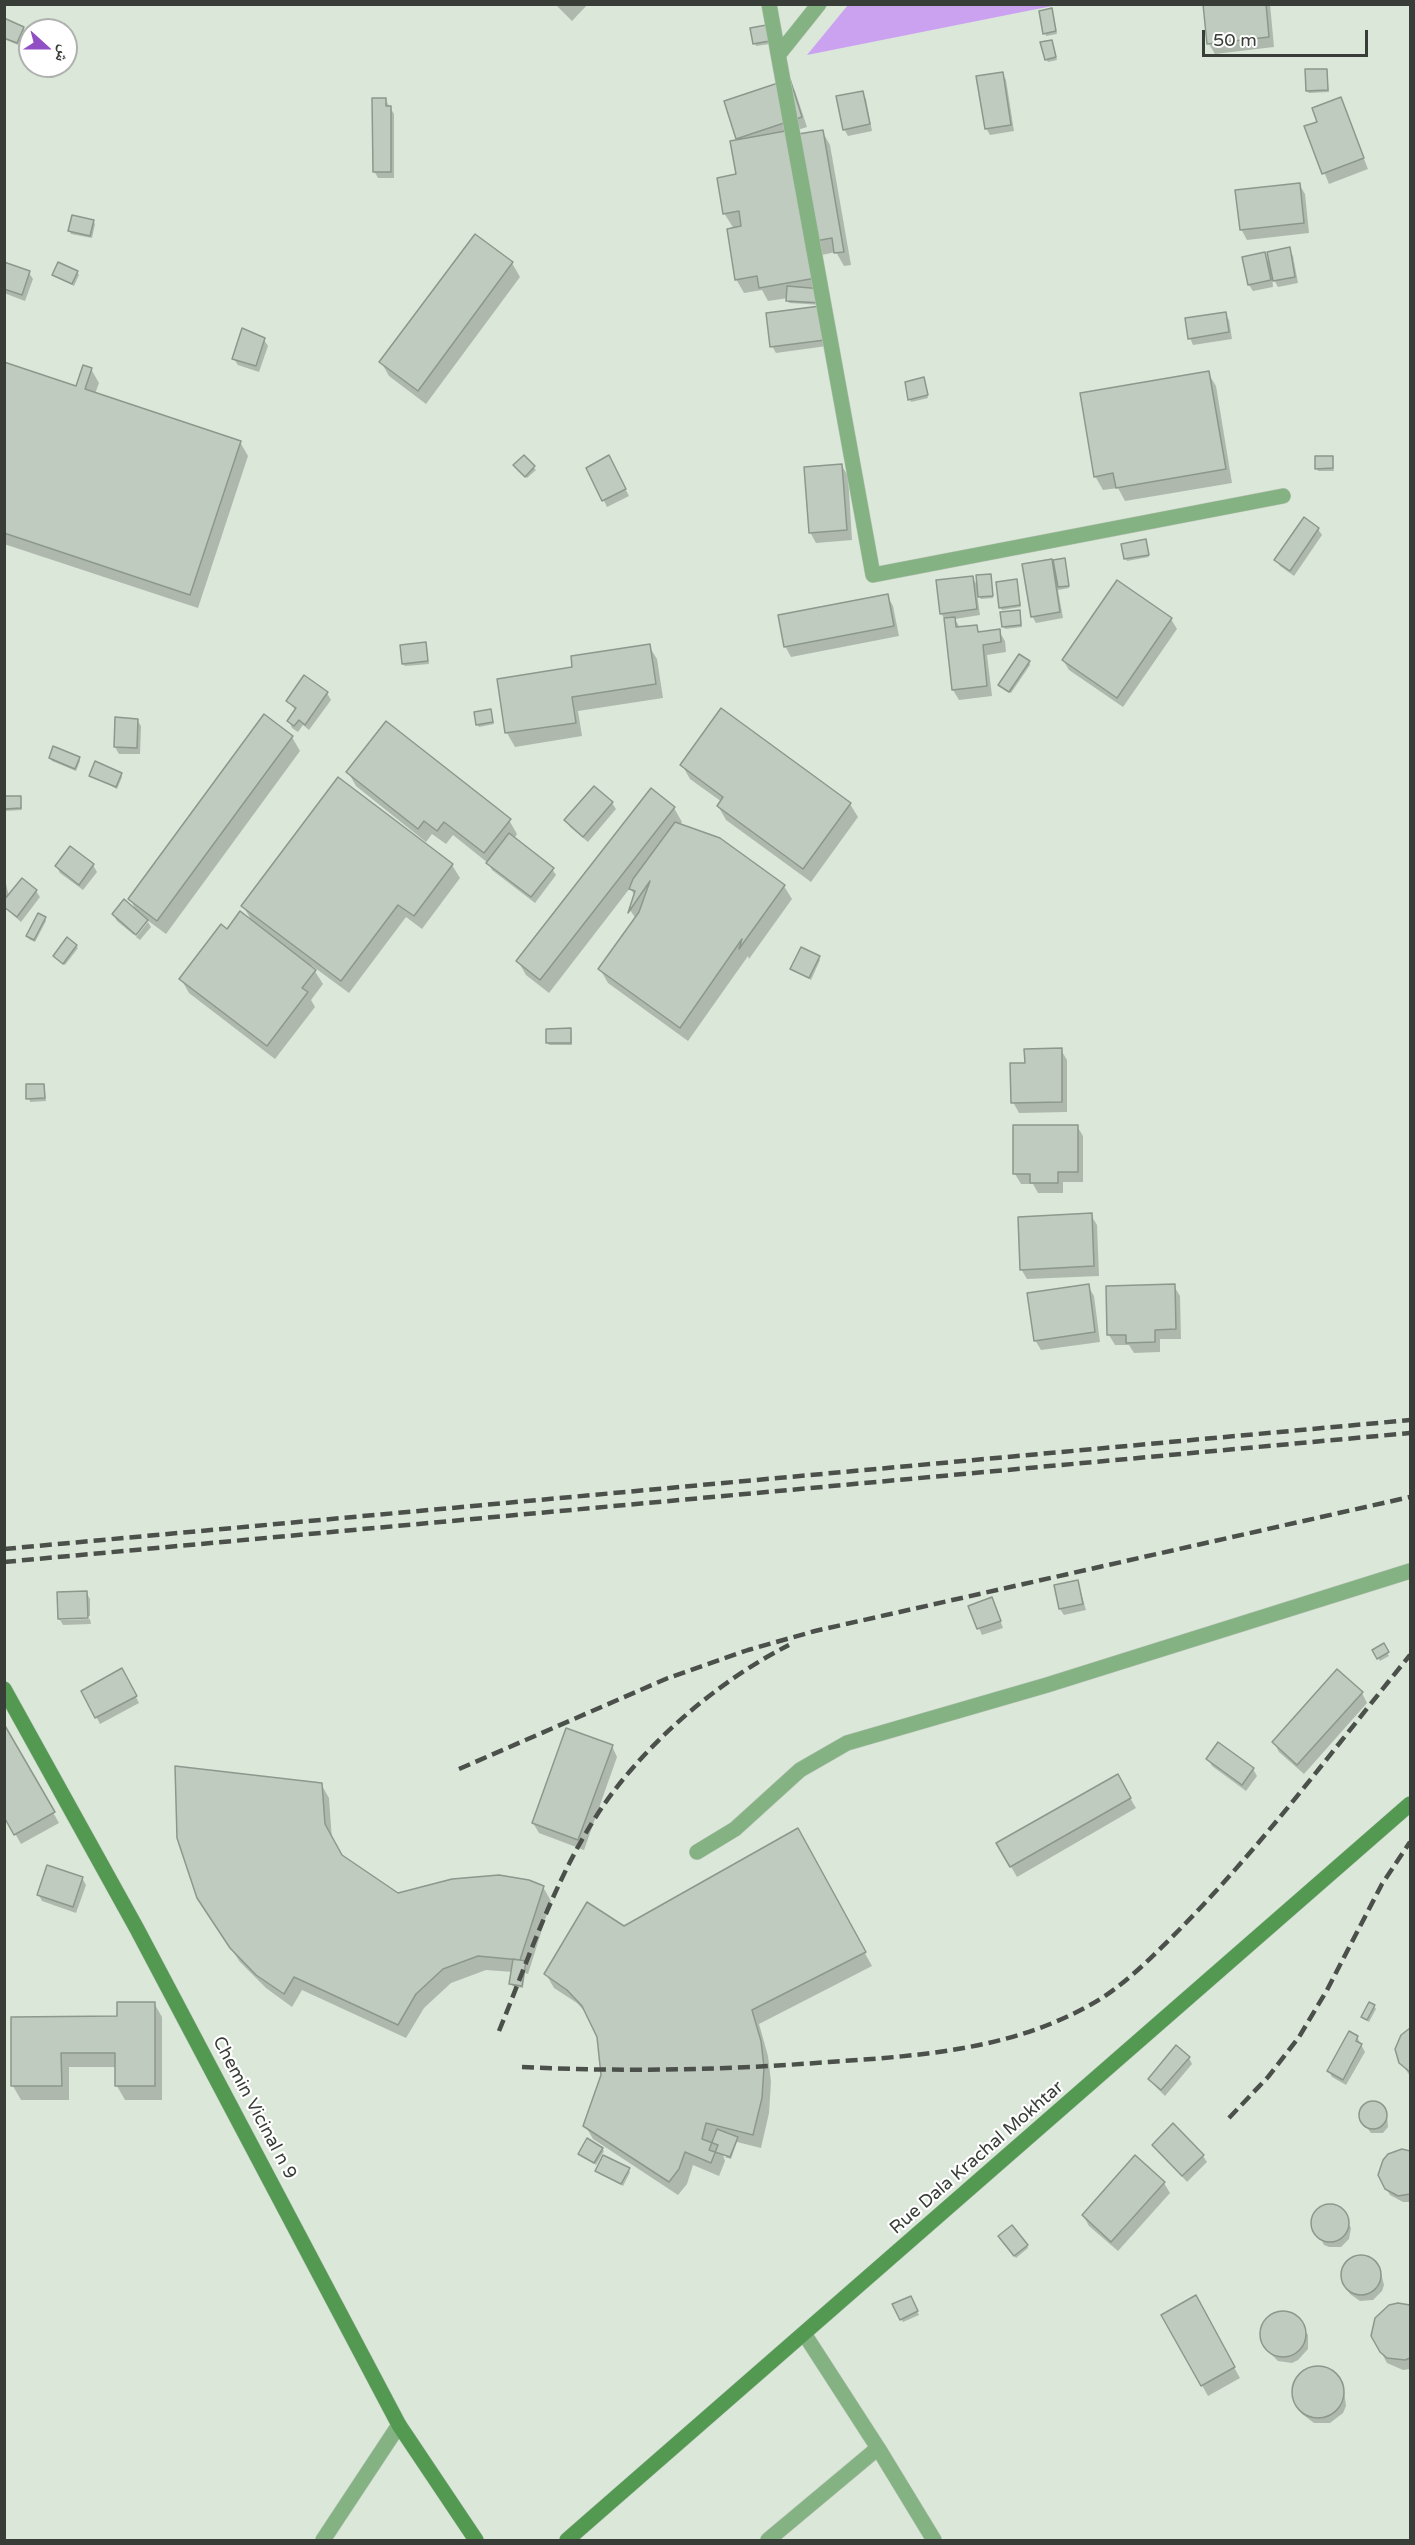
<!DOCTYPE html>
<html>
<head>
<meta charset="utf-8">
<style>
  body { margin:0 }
  #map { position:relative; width:1415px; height:2545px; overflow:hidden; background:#dae7d9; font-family:"Varela Round","Noto Naskh Arabic",sans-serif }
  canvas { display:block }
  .frame { position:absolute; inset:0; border:6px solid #383d37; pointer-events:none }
  .north { position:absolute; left:18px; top:18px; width:60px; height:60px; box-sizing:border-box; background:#fff; border:2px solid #afb1af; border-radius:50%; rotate:111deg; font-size:16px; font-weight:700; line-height:24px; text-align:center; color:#383d37 }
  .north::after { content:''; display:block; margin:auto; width:21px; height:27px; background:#914fc4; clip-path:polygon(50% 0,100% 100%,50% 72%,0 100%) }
  .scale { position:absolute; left:1202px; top:30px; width:166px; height:27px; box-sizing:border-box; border:3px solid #383d37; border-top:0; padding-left:8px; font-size:18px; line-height:21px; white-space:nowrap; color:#383d37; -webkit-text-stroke:4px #fff; paint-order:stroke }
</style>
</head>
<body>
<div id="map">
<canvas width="1415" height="2545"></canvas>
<div class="frame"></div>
<div class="north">ش</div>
<div class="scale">50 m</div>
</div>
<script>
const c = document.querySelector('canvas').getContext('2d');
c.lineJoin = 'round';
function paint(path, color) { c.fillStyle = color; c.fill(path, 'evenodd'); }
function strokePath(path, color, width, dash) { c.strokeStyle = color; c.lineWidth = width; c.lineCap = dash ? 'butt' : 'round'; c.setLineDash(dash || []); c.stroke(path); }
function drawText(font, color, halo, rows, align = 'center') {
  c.font = font + ' "Varela Round",sans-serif'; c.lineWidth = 4.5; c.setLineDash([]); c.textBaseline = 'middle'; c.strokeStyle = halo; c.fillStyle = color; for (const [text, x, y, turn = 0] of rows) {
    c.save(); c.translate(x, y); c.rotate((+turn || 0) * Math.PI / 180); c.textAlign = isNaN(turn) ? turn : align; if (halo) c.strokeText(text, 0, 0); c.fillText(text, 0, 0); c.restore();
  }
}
paint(new Path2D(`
  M848,5v-1l209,1 -250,50z`), '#caa2f0');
paint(new Path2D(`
  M555,4h33l-16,17z
  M1205,4h65l4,43 -59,7 -6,-10z
  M1053,13l4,21 -11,2 -1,-3z
  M4,19l21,11 -7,15 -14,-6z
  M772,26l4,17 -20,3 -1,-2z
  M1053,44l4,16 -9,2 -2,-3z
  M1326,70l3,22 -20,1 -2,-2z
  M1002,73l4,7 8,51 -24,4 -4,-7z
  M789,81l6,10 12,36 -16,5 2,4 29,-5 8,14 21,120 -7,1 -8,-14 -19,4 6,49 -34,-2 -1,-5 -20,3 -6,-11 -18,3 -8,-14 -2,-50 -10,-16 13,-37 1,-38z
  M862,92l4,7 6,32 -24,5 -4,-7z
  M385,99l9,15v64h-16l-4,-7z
  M1340,99l28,70 -39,15 -23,-57 13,-4z
  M1299,184l6,10 4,39 -62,7 -6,-11z
  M93,221l2,3 -3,14 -21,-4 -1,-3z
  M1289,249l4,7 5,27 -20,4 -6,-11 1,11 -20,4 -4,-6 15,-31 7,12z
  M4,263l25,10 4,6 -8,22 -21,-8z
  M512,263l8,14 -94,127 -37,-28 -8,-14z
  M77,272l2,3 -5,11 -20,-11z
  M820,308l7,38 -51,7 -4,-7z
  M1225,314l4,6 3,19 -39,6 -3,-7z
  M264,340l4,6 -9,26 -21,-7 -4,-6z
  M4,364l73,24 14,-19 8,14 -4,11 145,48 8,14 -50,152 -194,-64z
  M1208,373l8,13 16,97 -107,18 -7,-13 -15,2 -8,-14z
  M925,382l3,16 -17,4 -1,-3z
  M524,457l12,13 -9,8 -10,-10z
  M1332,458l2,13h-16l-1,-3z
  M612,464l17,32 -22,11 -19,-39z
  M842,466l6,10 4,64 -36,3 -6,-11z
  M1318,529l4,6 -28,41 -14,-10 -4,-6z
  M1146,544l3,13 -22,4 -1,-2z
  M1051,561l5,8 9,-7 4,26 -11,2 5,28 -27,5 -4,-7z
  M990,576l3,22 -12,1 -4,-6 3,22 -25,4 5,9 16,-1 4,6 19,-2 6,10 1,11 -19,3 5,41 -33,4 -6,-10 -8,-70 -4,-7 31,-36 7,11z
  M1017,584l4,23 -19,3 -2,-3z
  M887,596l6,10 6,30 -108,21 -6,-11z
  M1019,611l3,16 -17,2 -1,-2z
  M1171,619l6,10 -54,78 -54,-37 -6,-10z
  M425,644l4,20 -24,2 -2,-2z
  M649,646l8,13 6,39 -85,13 4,25 -67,11 -8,-14 67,-65z
  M1029,662l1,3 -19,28 -9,-5 -2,-3z
  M327,693l4,7 -22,30 -6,-5 -5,7 -6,-4 -3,-7 7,-10 -8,-10z
  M490,710l4,14 -15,3 -2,-3z
  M137,720l4,6 -1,28h-21l-4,-7z
  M292,737l8,14 -134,183 -19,-14 -13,15 -17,-14 -4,-7 24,-2 -7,-13z
  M50,758h29l1,3 -4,10 -24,-10z
  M682,765l168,39 8,13 -47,65 -85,-62 -8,-14 4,-4 -32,-23z
  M348,772l161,48 8,14 -3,5 38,30 4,6 -21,28 -43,-33 -4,-7 -35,-28 -7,9 -14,-10 -6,8 -70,-56z
  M121,774l1,3 -5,12 -26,-14z
  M652,790l22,18 8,14 -2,3 104,61 8,13 -43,60 -1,-3 -60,85 -80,-58 -8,-14 36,-50 -6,-9 5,-14 -5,-8 -81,105 -23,-18 -8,-14z
  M4,798h16l2,12 -18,1z
  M612,803l4,6 -28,33 -18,-15 -4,-7z
  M93,865l4,7 -14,18 -23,-17 -3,-6z
  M452,865l8,13 -38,51 -16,-12 -57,76 -38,-28 12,19 -12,16 4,7 -40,52 -86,-66 -8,-14 46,-48 26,-8 -10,-17z
  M4,875l5,22 27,-6 4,6 -19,25 -17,-15z
  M45,918l1,3 -11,21 -6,-3 -1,-3z
  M148,922l3,5 -11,13 -4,-3z
  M76,946l2,2 -13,17 -8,-6 -2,-3z
  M819,957l1,3 -9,20 -19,-12z
  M571,1030l1,15h-23l-1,-2z
  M1061,1050l6,10v52l-48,1 -6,-11z
  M44,1085l2,16 -16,1 -3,-16z
  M1077,1126l6,10v46h-20v11h-25l-5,-9h-12l-6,-10z
  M1091,1215l6,10 2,51 -72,3 -6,-10z
  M1088,1286l6,10 6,46 -59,8 -6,-10z
  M1174,1286l6,10 1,43h-21v13l-26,1 -5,-8h-14l-6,-10z
  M1078,1582l8,28 -22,5 -4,-6z
  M86,1592l4,7v17l-29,1v3l29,-1 1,5 -28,1 -4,-7z
  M995,1606l8,22 -21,7 -12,-28z
  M1383,1645l6,11 -9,5 -6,-11z
  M122,1670l17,33 -39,21 -17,-33z
  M1362,1693l5,10 -63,71 -25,-22 -5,-10z
  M4,1726l55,97 -38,21 -17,-30z
  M1219,1744l34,25 4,7 -11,15 -34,-25 -4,-7z
  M612,1746l5,11 -33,93 -45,-17 -6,-10z
  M1117,1776l19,32 -119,69 -19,-33z
  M321,1784l8,14 3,42 9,16 57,39 145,-8 8,14 -23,73 -3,-1 -2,15 -11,-2 1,-14 -27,-2 -35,13 -27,25 -18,30 -104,-48 -10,17 -26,-19 -26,-26 -33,-50z
  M797,1831l75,135 -113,58 9,32 3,26 -2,31 -8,35 -24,-6 -6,17 -7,-2h4l-6,-5 3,9 -6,15 -26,-11 -6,19 -9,11 -85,-56 -8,-14 17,-50 -4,-39 -9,-20 -12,-13 -23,-15 -8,-14z
  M82,1878l4,7 -10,28 -34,-12 -3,-6z
  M154,2003l8,14v83h-37l-8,-14v-19h-48v33h-48l-8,-14 -1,-68h106z
  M1374,2006l2,3 -7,13 -5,-3 -1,-2z
  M1410,2031v45l-9,-13 1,-27z
  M1357,2037l8,15 -19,33 -14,-8 -3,-6z
  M1189,2058l3,6 -27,32 -11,-11 -4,-6z
  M1376,2103l11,12 1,12 -5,6h-12l-9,-12v-12l6,-5z
  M1154,2145l49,11 4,6 -20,20z
  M602,2149l2,2 -8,14 -16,-11z
  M1402,2151l8,3v48h-7l-13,-7 -4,-7z
  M628,2170l2,2 -7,14 -26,-15z
  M1164,2183l6,10 -52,58 -29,-25 -6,-11z
  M1326,2207l16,3 9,18 -2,11 -8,8h-12l-5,-2 -10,-18v-11z
  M1001,2239l26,6 1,3 -12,10z
  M1356,2257l12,1 13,15 3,12 -2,6 -9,9 -13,1 -10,-7 -8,-14 1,-12 8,-9z
  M1195,2297l45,81 -32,18 -45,-81z
  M910,2298l9,17 -16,7 -9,-17z
  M1407,2305l3,3v61l-7,1 -16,-7 -6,-11z
  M1281,2312l14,4 13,19v14l-10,11 -6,3 -14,-2 -10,-10 -6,-14v-7l6,-12z
  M1314,2368l16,3 14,19 2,16 -3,7 -13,10h-16l-12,-9 -5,-7 -4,-17 2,-8 5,-6z`), '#0003');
const building = new Path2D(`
  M1203,4h63l3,33 -62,7z
  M1052,8l4,23 -13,3 -4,-23z
  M4,18l20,9 -7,16 -13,-5z
  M772,24l3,16 -22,4 -3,-16z
  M1052,40l4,17 -11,3 -5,-18z
  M1305,69h22l1,21 -22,1z
  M1003,72l8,53 -26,4 -9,-53z
  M790,79l12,38 -66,22 -12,-38z
  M863,91l7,33 -27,6 -7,-34z
  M1341,97l23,61 -42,16 -18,-48 13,-4 -5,-14z
  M372,98h14v8h5v66h-18z
  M791,130l1,5 31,-5 21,122 -10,1 -2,-15 -22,4 6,36 -57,10 -2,-12 -22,4 -8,-51 14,-3 -2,-15 -16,3 -6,-36 19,-4 -6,-33z
  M1300,183l4,40 -64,7 -5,-40z
  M72,215l22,5 -4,16 -22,-5z
  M475,234l38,28 -95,129 -39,-29z
  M1290,247l5,30 -22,4 -6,-29z
  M1265,252l6,28 -23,5 -6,-28z
  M4,262l26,9 -8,24 -18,-6z
  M58,262l20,9 -6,13 -20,-9z
  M787,286l36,3 -1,14 -36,-2z
  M820,306l5,34 -55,7 -4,-34z
  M1226,312l3,20 -41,7 -3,-21z
  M242,328l23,10 -9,28 -24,-7z
  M4,362l72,24 7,-21 9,3 -7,21 156,52 -51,154 -186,-62z
  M1209,371l17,98 -110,19 -3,-15 -19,4 -14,-84z
  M924,377l4,18 -20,5 -3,-18z
  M524,455l11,11 -10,11 -12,-12z
  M609,455l17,34 -24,12 -16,-33z
  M1315,456h18v12l-18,1z
  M842,464l5,66 -38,3 -5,-66z
  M1304,517l15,11 -29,43 -16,-11z
  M1146,539l3,16 -25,4 -3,-15z
  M1065,558l4,28 -11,1 -5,-27z
  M1052,559l8,53 -29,5 -9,-53z
  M991,574l2,22 -15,1 -2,-22z
  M973,576l4,33 -37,5 -4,-34z
  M1017,579l3,26 -21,3 -3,-26z
  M1117,580l55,38 -55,80 -55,-38z
  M888,594l6,32 -110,21 -6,-32z
  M1020,610l1,15 -19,2 -2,-15z
  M955,617l1,10 21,-2 1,7 22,-3 1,13 -18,3 4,41 -35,4 -8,-72z
  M426,642l2,19 -26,3 -2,-19z
  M650,644l6,40 -84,13 4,26 -71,10 -8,-54 75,-12 -1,-11z
  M1019,654l11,7 -21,31 -11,-7z
  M304,675l24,17 -23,33 -6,-5 -5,6 -7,-5 9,-13 -10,-7z
  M721,708l130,95 -48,66 -86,-63 6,-9 -43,-32z
  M491,709l2,13 -17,3 -2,-13z
  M264,714l29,22 -136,185 -29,-22z
  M115,717l23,2 -1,29 -23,-1z
  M386,721l125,98 -27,34 -40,-31 -7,9 -13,-10 -6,8 -72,-57z
  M53,746l27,11 -5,12 -26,-11z
  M95,761l27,12 -6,14 -27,-11z
  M338,777l115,87 -39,52 -16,-11 -57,76 -100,-75z
  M594,786l19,16 -30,35 -19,-17z
  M651,788l24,19 -135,173 -24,-19z
  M4,796h17v12l-17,1z
  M675,822l45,16 65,47 -46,64 3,-10 -62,89 -82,-59 41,-57 11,-31 -22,32 7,-22 -6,-2 4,-10z
  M509,833l45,35 -23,29 -45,-34z
  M70,846l24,18 -15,21 -24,-19z
  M22,878l15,12 -20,27 -13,-10v-7z
  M124,899l24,21 -12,15 -24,-21z
  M240,911l76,59 -14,18 6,4 -41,54 -88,-67 42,-55 6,5z
  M38,913l8,4 -12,23 -8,-4z
  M67,937l10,8 -14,19 -10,-8z
  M801,947l19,9 -11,22 -19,-9z
  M571,1028v15h-25v-14z
  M1062,1048v54l-51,1 -1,-40h15l-1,-14z
  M26,1084h18l1,14 -19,1z
  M1013,1125h65v47h-20v11h-28v-9h-17z
  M1092,1213l2,53 -74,4 -2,-53z
  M1089,1284l6,48 -61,9 -7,-48z
  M1175,1284l1,45 -21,1v12l-29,1v-8h-19l-1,-49z
  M1078,1580l5,24 -24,5 -5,-24z
  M87,1591l1,27 -30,1 -1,-27z
  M992,1597l9,24 -24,8 -9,-23z
  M1384,1643l5,9 -12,7 -5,-9z
  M122,1668l15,28 -42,22 -14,-27z
  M1337,1669l26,23 -66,73 -25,-23z
  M4,1724l51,88 -41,23 -10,-18z
  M566,1728l47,17 -35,95 -46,-17z
  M1218,1742l36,26 -12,17 -36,-26z
  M175,1766l147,17 3,41 17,31 56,38 54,-14 47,-4 30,5 15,6 -24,74 -42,-4 -35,13 -27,25 -18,31 -104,-48 -10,17 -28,-19 -26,-27 -33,-50 -20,-60z
  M1118,1774l13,24 -121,69 -14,-24z
  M798,1828l68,124 -114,58 9,31 3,26 -2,31 -9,37 -47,-12 -4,16 16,6 -7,18 -26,-11 -6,17 -10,13 -86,-56 18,-51 -4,-38 -15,-31 -15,-16 -23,-16 43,-72 37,24z
  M47,1865l36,12 -10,30 -36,-12z
  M513,1959l13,2 -4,25 -13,-2z
  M117,2002h38v84h-40v-33h-54l1,33h-51v-69l106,-1z
  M1369,2002l6,3 -8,15 -6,-3z
  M1410,2028v44l-11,-9 -4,-14 6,-14z
  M1349,2031l9,5 -2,5 6,3 -19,36 -16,-9z
  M1176,2045l14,12 -29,33 -13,-11z
  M1359 2115a14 14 0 1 1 28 0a14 14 0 1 1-28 0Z
  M1173,2123l31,32 -22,21 -30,-31z
  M717,2129l21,8 -8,20 -21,-7z
  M587,2138l16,10 -9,15 -16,-9z
  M1402,2149l8,2v43l-12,2 -13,-7 -7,-14 5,-15 5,-6z
  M603,2155l27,13 -9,16 -26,-13z
  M1135,2155l30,27 -54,60 -29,-27z
  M1311 2223a19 19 0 1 1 38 0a19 19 0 1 1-38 0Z
  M1012,2225l16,20 -14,11 -16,-20z
  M1341 2275a20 20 0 1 1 40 0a20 20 0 1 1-40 0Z
  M1196,2295l39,72 -34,19 -40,-71z
  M911,2296l7,15 -18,9 -8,-16z
  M1398,2303l12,2v53l-5,2 -18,-2 -7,-6 -9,-16 4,-18 14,-13z
  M1260 2334a23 23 0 1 1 46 0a23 23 0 1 1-46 0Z
  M1292 2392a26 26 0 1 1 52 0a26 26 0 1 1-52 0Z`);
paint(building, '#becbbe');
strokePath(building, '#8c988c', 1.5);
const street = new Path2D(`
  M769,4l104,571 410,-79
  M779,54l40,-50
  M697,1852l38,-23 65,-59 47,-27 200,-58 363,-114
  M805,2335l73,113
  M323,2540l76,-115
  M768,2540l110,-92 56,92`);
const secondary = new Path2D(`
  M4,1689l133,240 262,496 77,115
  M567,2540l843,-736`);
strokePath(street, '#bac5b9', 16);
strokePath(secondary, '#bac5b9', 16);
strokePath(street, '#85b283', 15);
strokePath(secondary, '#539952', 15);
strokePath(new Path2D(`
  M4,1549l1406,-129
  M4,1562l1406,-129
  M459,1769l209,-91 80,-28 67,-19 595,-134
  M499,2031c30,-73 55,-150 98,-216 44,-68 119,-133 192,-170
  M522,2067c102,5 204,3 307,-5 89,-6 181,-12 261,-57 32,-17 63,-49 89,-75 84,-85 156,-183 231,-275
  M1229,2118l39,-41 31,-40 28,-47 55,-106 28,-42`), '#4b504a', 4.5, [12, 6]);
drawText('18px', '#383d37', '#fff', [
  ["Chemin Vicinal n 9",254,2108,62],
  ["Rue Dala Krachal Mokhtar",977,2158,-41]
]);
</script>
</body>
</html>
